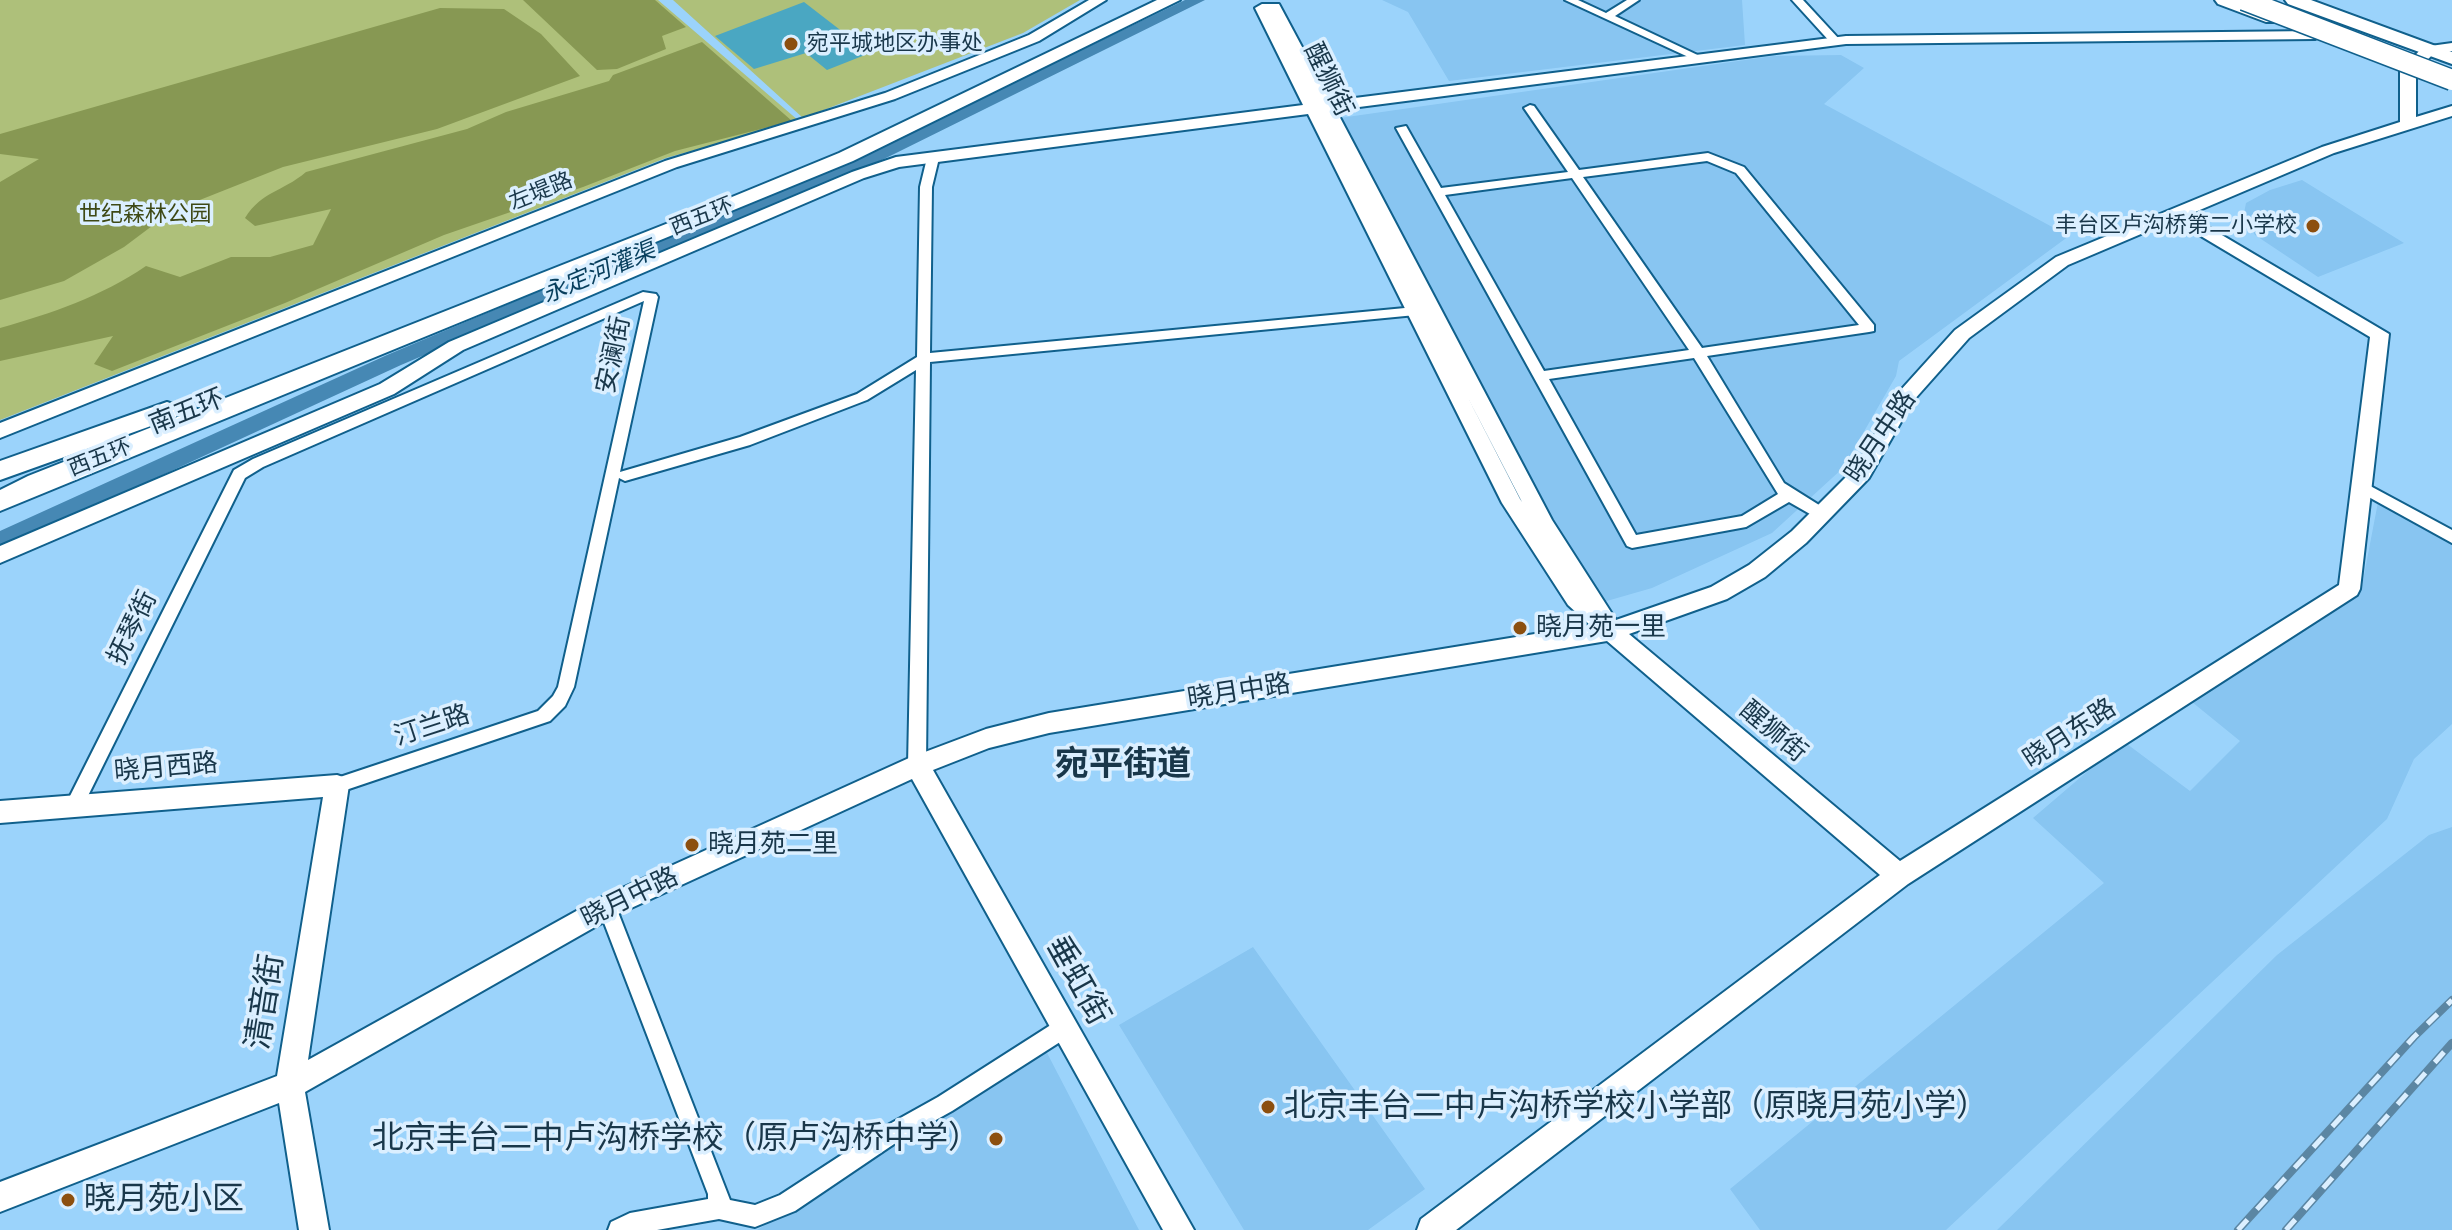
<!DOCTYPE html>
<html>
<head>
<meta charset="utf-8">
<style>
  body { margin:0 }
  canvas { display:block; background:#9bd3fb }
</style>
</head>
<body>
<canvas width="2452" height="1230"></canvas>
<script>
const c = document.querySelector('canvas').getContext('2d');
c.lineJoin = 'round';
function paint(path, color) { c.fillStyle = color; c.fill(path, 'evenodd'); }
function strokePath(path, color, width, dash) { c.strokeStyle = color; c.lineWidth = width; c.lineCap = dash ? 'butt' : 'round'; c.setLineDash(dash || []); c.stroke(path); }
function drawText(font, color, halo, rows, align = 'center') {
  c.font = font + ' Manrope,"Noto Sans SC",sans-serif'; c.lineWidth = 7; c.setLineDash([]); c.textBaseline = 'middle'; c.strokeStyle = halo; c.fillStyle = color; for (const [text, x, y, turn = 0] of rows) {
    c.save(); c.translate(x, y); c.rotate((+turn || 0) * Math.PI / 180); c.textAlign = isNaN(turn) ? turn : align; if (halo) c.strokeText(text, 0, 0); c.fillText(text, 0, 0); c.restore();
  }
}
paint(new Path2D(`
  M1382,0h360l3,45 -296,36 -41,-69z
  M1841,55l23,13 -40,36 245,132 -170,125 -3,15 -53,92 -71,65 -120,55 -80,23 -253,-490 454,-65z
  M2302,180l102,63 -86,34 -63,-42 -12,-17 3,-15 24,-13z
  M2378,502l74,41v181l-38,35 -27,60 -441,411h-186l-30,-41 374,-306 -71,-65 90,-77 67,50 50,-50 -48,-39 169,-111z
  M2452,827v403h-455l280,-275 152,-120z
  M1253,947l172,242 -57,41h-124l-125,-205z
  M1045,1049l94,181h-382z`), '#88c5f1');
paint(new Path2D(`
  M0,0h658l141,121 -133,37 -666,262z
  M673,0h407l-57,33 -220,85z`), '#aec07a');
paint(new Path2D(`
  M523,0h132l31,27 -24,9 4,13 -49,20 -20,1z
  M440,8l64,1 37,25 39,42 -143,53 -154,38 -111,44 -48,36 -60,34 -64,19v-118l39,-23 -39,-5v-20z
  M702,42l90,79 -117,30 -92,36 -139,48 -159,68 -173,68 -18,-7 19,-28 -113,25v-33c53,-15 100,-31 146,-62l34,11 51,-20h39l43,-12 18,-36 -76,17 -10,-8c18,-28 36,-25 61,-46l161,-43 39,-17 103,-31 4,-6z`), '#879853');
paint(new Path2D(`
  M1185,0h20l-321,159 -483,206 -401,185v-19l387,-176 485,-204z`), '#4688b4');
paint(new Path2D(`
  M804,2l66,51 -43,17 -21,-17 -52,16 -39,-33z`), '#4aa7c2');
const street = new Path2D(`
  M1565,0h13l28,13 21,-13h12l-24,16 91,43 -9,2z
  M1792,0h11l37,40v4h-8z
  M1530,105l4,1 45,64 129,-17 36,14 130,158v6l-5,1 -162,24 77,127 43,27 3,4 -3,4h-10l-28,-16 -43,25 -114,21 -5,-2 -231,-418 10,-2 35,62 127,-16 -44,-64zM1707,161l29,12 123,152 -157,23 -119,-171zM1572,178l117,172 -145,21 -99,-176zM1694,358l84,136 -36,22 -106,19 -87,-156z
  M933,154l6,4 -7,29 -2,166 496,-47 7,4 -7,4 -496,48 -4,403 -3,5 -6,2 -6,-2 -3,-5 8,-395 -49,30 -117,45 -125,36 -6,-3 -45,209 -9,19 -15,15 -213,72 -6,-3 -3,-5 3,-5 207,-69 15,-15 5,-9 86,-386 -381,166 -18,11 -165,334 -6,2 -6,-2 -3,-6 3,-6 166,-330 19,-11 390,-167 13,2 2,3 -38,175 120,-35 117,-43 60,-37 3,-170 7,-29z
  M2361,481l91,49v13l-96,-53 -2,-4z
  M607,898l7,3 2,6 114,293 25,5 25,-10 106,-69 52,-29 119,-76 7,-3 7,3 3,7 -3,7 -119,76 -52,29 -105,71 -40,16 -36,-8 -62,11h-49l3,-8 19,-9 78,-14v-5l-110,-287 2,-6z`);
const secondary = new Path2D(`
  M1089,0h17l-67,41 -144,58 -218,68 -677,271v-15l665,-262 220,-68 144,-58z
  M1262,4h17l52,97 515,-65 469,-5 7,4 -7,4 -469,5 -510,66 216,410 64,100 95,-33 38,-22 43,-34 63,-63 44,-76 56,-62 101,-73 266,-110 78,-25v-51l23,-24 29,-4v8l-19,3 -17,18v45l36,-11v10l-118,37 -146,62 201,119 -29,255 -3,6 -449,289 -452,346h-39l4,-11 459,-344 -273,-234 -558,92 -60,15 -56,22 261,460h-31l-251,-451 -296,136 -311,177 24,138h-30l-20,-127 -279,109v-30l277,-106 46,-279 -323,26v-22l337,-26 9,3 3,7 -41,275 290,-161 311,-141 77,-29 63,-16 541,-88 -22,-20 -66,-102 -194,-389 -409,53 -35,11 -401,172 -69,44 -394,169v-17l380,-162 69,-42 403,-170 44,-15 407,-52 -48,-97zM2174,220l196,117 -31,248 -439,276 -271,-227 98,-35 38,-22 41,-34 63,-65 44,-77 56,-63 99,-73zM1466,394l56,108 -2,-3z`);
const highway = new Path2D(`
  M1157,0h23l-327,161 -853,350v-21l28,-14 648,-256 163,-67z
  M2215,0h26l37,14 3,4 -3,4h-12l-48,-18z
  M2285,0h26l141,52v12l-164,-60z
  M167,402l9,3 3,6 -3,6 -176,63v-19z`);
strokePath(street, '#10608c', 4);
strokePath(secondary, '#10608c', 4);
strokePath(highway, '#10608c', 4);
paint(street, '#fff');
paint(secondary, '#fff');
paint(highway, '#fff');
const rail = new Path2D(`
  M2238,1230l176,-193 38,-37
  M2286,1230l166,-187`);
strokePath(rail, '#5b86a3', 8);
strokePath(rail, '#dbefff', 5, [14]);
const highwayBridge = new Path2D(`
  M2244,0l208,80`);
strokePath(highwayBridge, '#10608c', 23, []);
strokePath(highwayBridge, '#fff', 20);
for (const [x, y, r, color] of [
  [791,44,8,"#8c4f0f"],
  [2313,226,8,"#8c4f0f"],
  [1520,628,8,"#8c4f0f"],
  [692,845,8,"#8c4f0f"],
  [1268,1107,8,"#8c4f0f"],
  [996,1139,8,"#8c4f0f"],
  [68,1200,8,"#8c4f0f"]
]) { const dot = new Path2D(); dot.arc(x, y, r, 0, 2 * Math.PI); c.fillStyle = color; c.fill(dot); strokePath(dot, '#dbefff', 3); }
drawText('22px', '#19374a', '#dbefff', [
  ["宛平城地区办事处",807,44],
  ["丰台区卢沟桥第二小学校",2297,226,"right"]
], 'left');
drawText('22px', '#19374a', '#dbefff', [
  ["左堤路",541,192,-22],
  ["西五环",702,217,-22],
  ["西五环",100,458,-22]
]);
drawText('22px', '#3e4915', '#dbefff', [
  ["世纪森林公园",145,215]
]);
drawText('italic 24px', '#073e5d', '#dbefff', [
  ["永定河灌渠",599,273,-23]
]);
drawText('26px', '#19374a', '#dbefff', [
  ["醒狮街",1328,80,64],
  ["安澜街",614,355,-78],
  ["南五环",187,412,-22],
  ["晓月中路",1881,437,-56],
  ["抚琴街",133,628,-64],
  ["晓月中路",1239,692,-9],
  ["汀兰路",432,726,-18],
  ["醒狮街",1773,732,40],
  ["晓月东路",2070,734,-33],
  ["晓月西路",166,768,-5],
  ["晓月中路",630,898,-26]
]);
drawText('26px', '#19374a', '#dbefff', [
  ["晓月苑一里",1536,628],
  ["晓月苑二里",708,845]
], 'left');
drawText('32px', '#19374a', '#dbefff', [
  ["垂虹街",1077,981,61],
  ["清音街",266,1002,-81]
]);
drawText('32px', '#19374a', '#dbefff', [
  ["北京丰台二中卢沟桥学校小学部（原晓月苑小学）",1284,1107],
  ["北京丰台二中卢沟桥学校（原卢沟桥中学）",980,1139,"right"],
  ["晓月苑小区",84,1200]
], 'left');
drawText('bold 34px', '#19374a', '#dbefff', [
  ["宛平街道",1123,765]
]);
</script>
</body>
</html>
